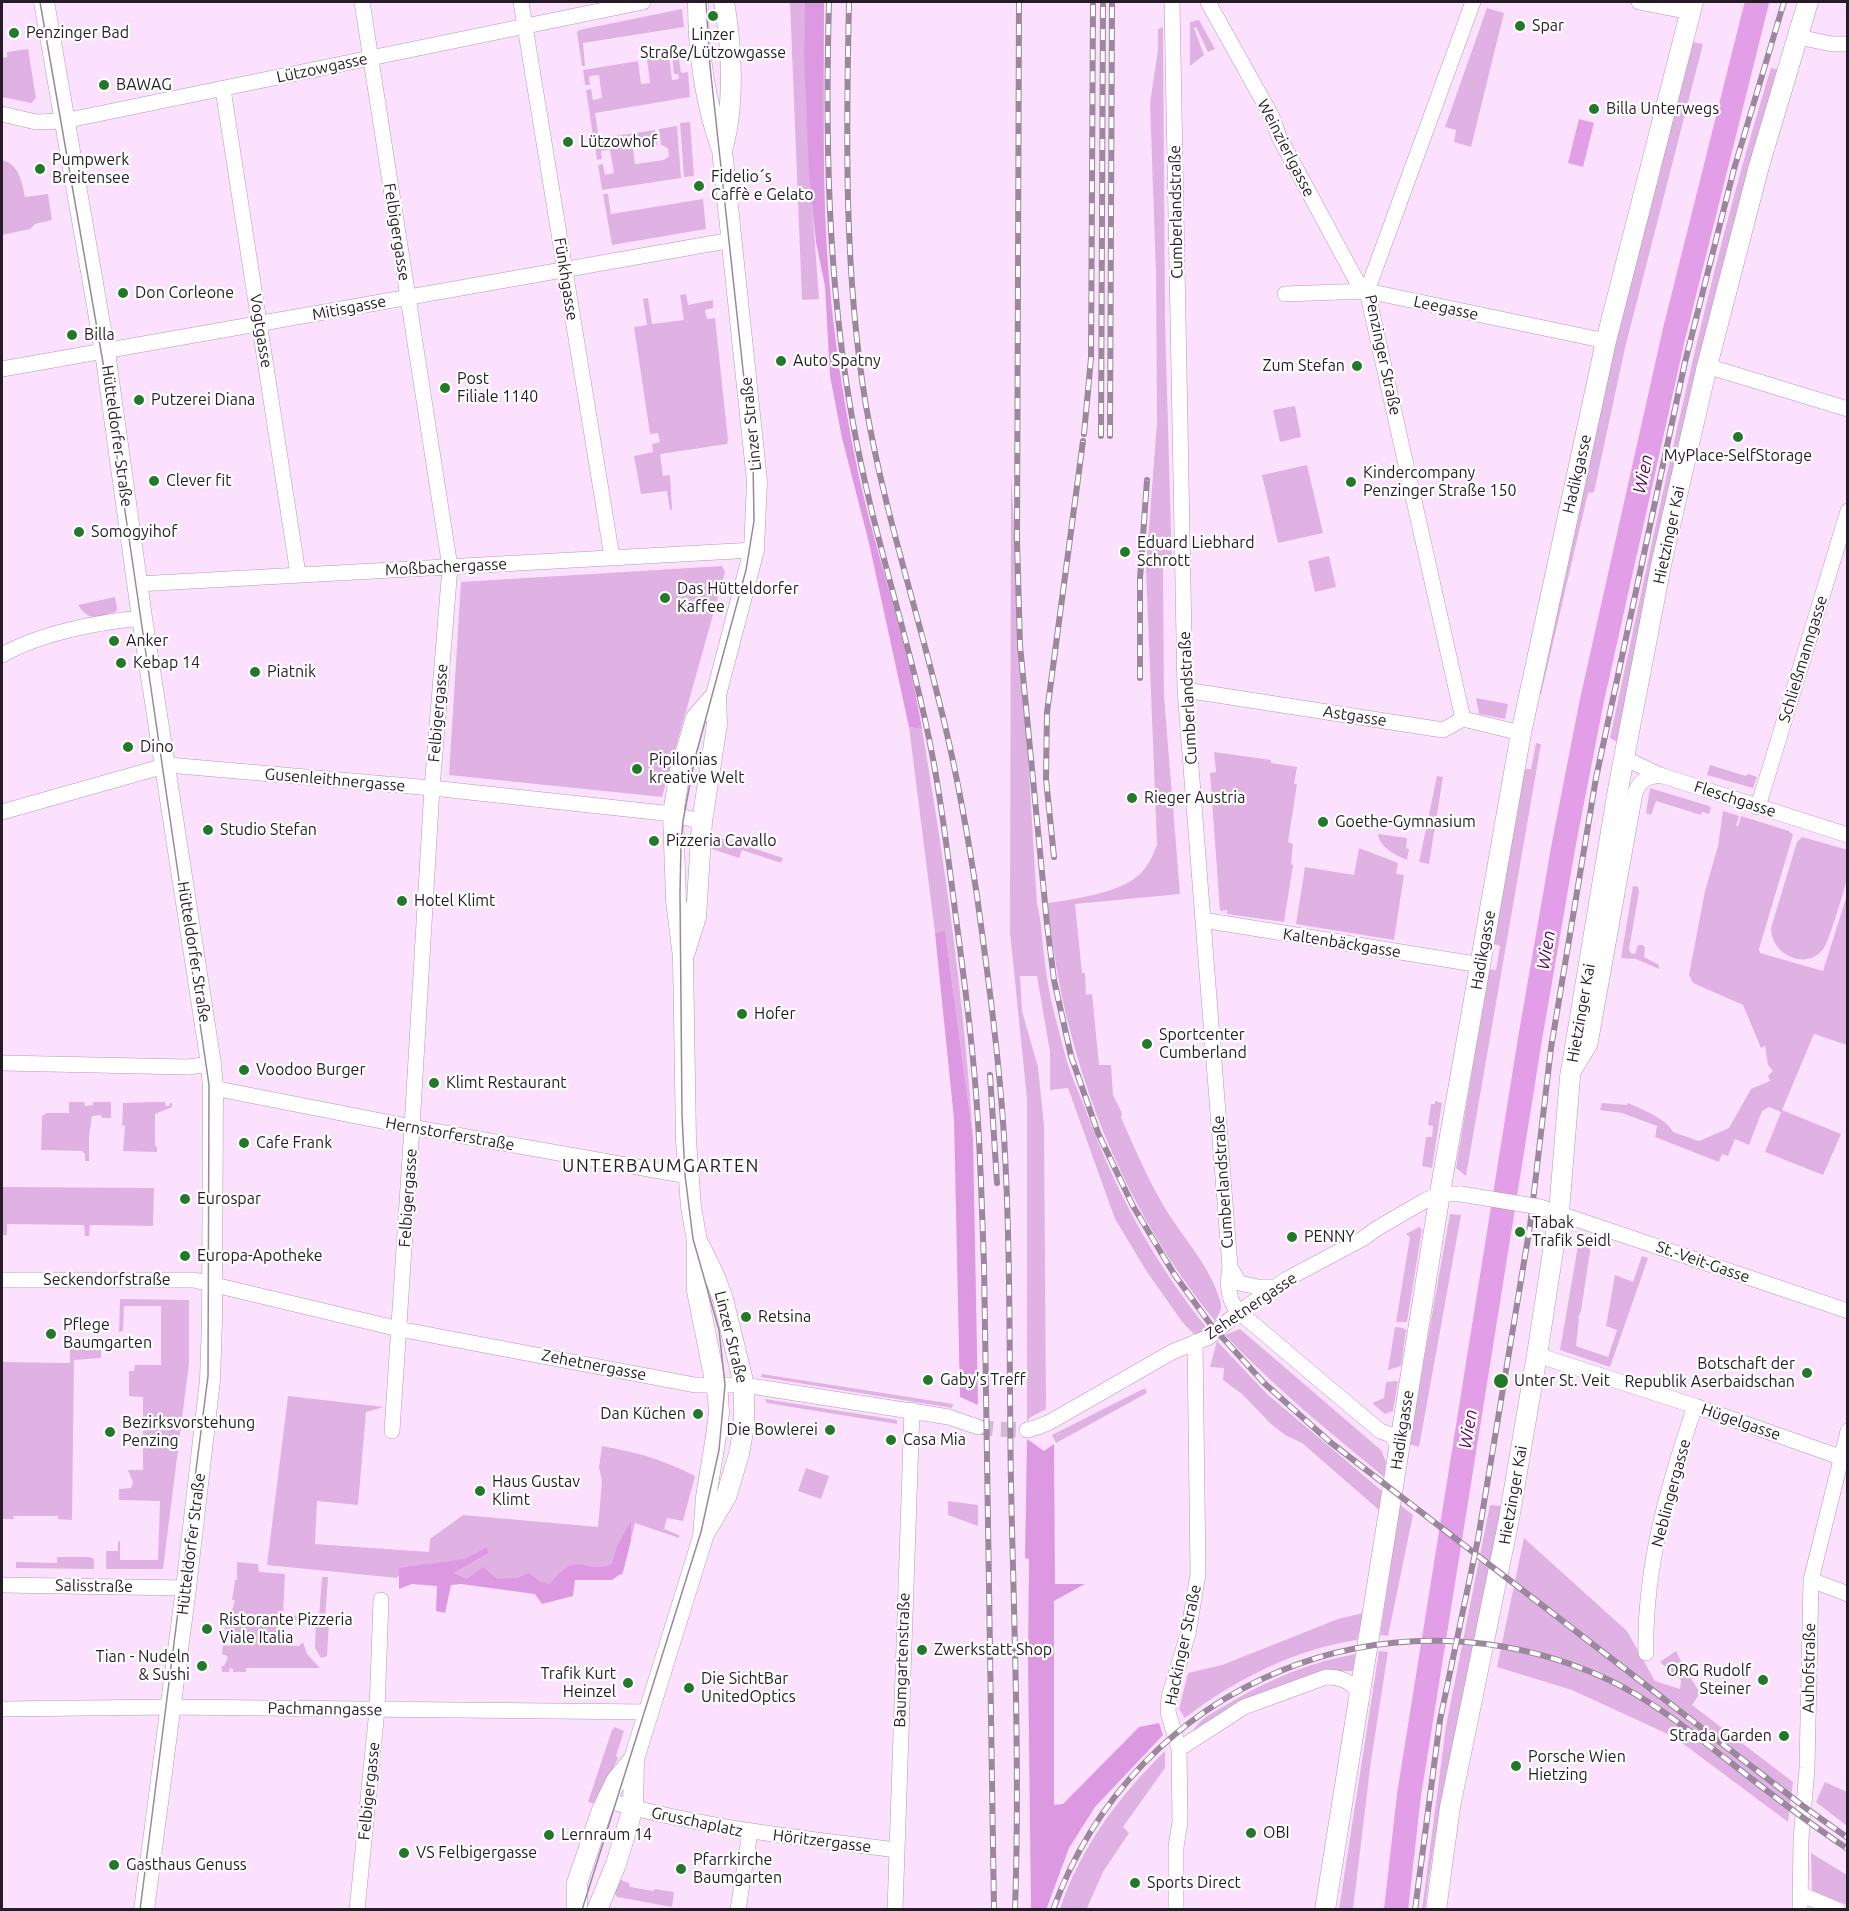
<!DOCTYPE html>
<html>
<head>
<meta charset="utf-8">
<style>
  body { margin:0 }
  #map { position:relative; width:1849px; height:1911px; overflow:hidden; background:#fce1fe; font-family:Ubuntu,sans-serif }
  canvas { display:block }
  .frame { position:absolute; inset:0; border:3px solid #261c27; pointer-events:none }
</style>
</head>
<body>
<div id="map">
<canvas width="1849" height="1911"></canvas>
<div class="frame"></div>
</div>
<script>
const c = document.querySelector('canvas').getContext('2d');
c.lineJoin = 'round';
function paint(path, color) { c.fillStyle = color; c.fill(path, 'evenodd'); }
function strokePath(path, color, width, dash) { c.strokeStyle = color; c.lineWidth = width; c.lineCap = dash ? 'butt' : 'round'; c.setLineDash(dash || []); c.stroke(path); }
function drawText(font, color, halo, rows, align = 'center') {
  c.font = font + ' Ubuntu,sans-serif'; c.lineWidth = 4.5; c.setLineDash([]); c.textBaseline = 'middle'; c.strokeStyle = halo; c.fillStyle = color; for (const [text, x, y, turn = 0] of rows) {
    c.save(); c.translate(x, y); c.rotate((+turn || 0) * Math.PI / 180); c.textAlign = isNaN(turn) ? turn : align; if (halo) c.strokeText(text, 0, 0); c.fillText(text, 0, 0); c.restore();
  }
}
paint(new Path2D(`
  M790,2h15c-2,99 7,197 14,297l-17,1z
  M1487,8l17,5 -33,134 -17,-5 2,-12 -11,-3z
  M682,9l2,18 -101,16 2,23h-3l-5,-34 2,-2z
  M1199,20l16,29 -7,3 -12,-25 -2,1 10,27 -14,11v-44z
  M1163,27l2,294 7,245h-9l1,130 16,198 -105,10 7,69h3l1,22 6,-1 7,71h12l2,30 9,18 -1,5c15,32 28,65 47,95 18,28 42,54 52,87 3,9 -1,14 -5,21 -68,-83 -117,-183 -144,-287 -11,-40 -17,-80 -23,-121v-10c26,-4 74,-10 93,-30 8,-8 12,-19 16,-28l-11,-277 11,-146 -1,-148 -6,-171 8,-53v-21z
  M1693,42l10,2 -78,304 -31,144 -6,1 -47,201 -3,-1 80,-364z
  M28,49l8,49 -5,5 -29,-6v-44l2,5 3,-1v-5z
  M687,51l1,7 -9,1 2,14 7,-1 2,25 -95,16 3,19 -1,3 -4,1 -7,-46 5,-1 2,11 9,-2 -3,-23 -10,1 1,9h-5l-2,-15 55,-9 3,23 9,-1 -3,-24 22,-3 3,24 7,-1 -1,-5h-4l-2,-21z
  M1771,68l9,2c-33,99 -60,200 -84,302l-77,371 -9,-5c49,-225 93,-450 161,-670z
  M690,122l4,54 -10,1 -4,-54z
  M677,126l4,52 -79,12 -4,-25 5,-1 2,11 9,-2 -4,-23 -9,1 1,8 -5,1 -3,-21 61,-9 2,15 -24,4 2,15 29,-4 5,-4 -1,-8 -7,-3 -2,-16z
  M2,160c17,4 20,22 23,37l23,-3 4,26 -17,4 -5,5 -28,6z
  M603,194h5l3,20 92,-15 3,30 -94,16z
  M686,294l2,11 25,-5v8l-8,2 2,9 8,-1 13,122 -1,4 -67,10 3,22 7,-1 2,35h-2l-3,-19 -26,3 -7,-38 19,-4 -1,-8 8,-2 -2,-9 -8,1 -16,-107 13,-2 -4,-26 5,-1 4,26 32,-4 -4,-25z
  M1295,406l6,31 -21,5 -7,-32z
  M1307,465l16,68 -45,10 -16,-68z
  M1011,476l26,428c5,19 5,39 8,59 3,28 11,57 18,84 5,22 15,43 23,64 29,79 68,152 121,217l-11,8 -13,-13 -36,-51 -32,-53 -47,-131 -18,2v-38l-13,-76h-17l2,35 16,56 6,59 2,283 -17,9 -2,5v-324l-17,-167z
  M1329,556l7,31 -21,5 -7,-31z
  M722,566l3,6 -63,225 -213,-22 12,-193z
  M115,597l2,11 -1,4c-19,4 -26,11 -38,-7z
  M1476,698l32,6 -3,15 -26,-5z
  M909,727l13,2c23,135 42,271 51,409l-28,-208 -10,3z
  M1536,743l5,1 -75,432 -10,-8 33,-199 7,1 4,-24 -6,-2 29,-175h8z
  M1214,752l57,8v3l26,4 -3,17h3l-9,58 5,2 -2,20 2,1 -9,57 -57,-8v-4l-7,1 -10,-138 6,-1z
  M1710,765l36,11 2,-2 9,3 -4,11 -46,-13z
  M1437,776l6,1 -14,87 -10,-2z
  M1650,788l59,18 2,2 -2,6 -7,-2 -1,3 -45,-14 -5,14 -5,-2z
  M1723,811l16,5 -3,10h2l3,-10 48,15 4,4 -34,114 1,4 63,18 24,-76v150l-33,-11 -32,76 59,24 -18,41 -58,-23 16,-40 -12,-5 -7,4 -13,34 -14,-6 -7,17 -6,-2 -3,8 -64,-25 2,-11 -35,-13 -22,-3 2,-7 25,2 1,-2c14,6 39,16 45,29l26,9 30,-13 22,-39 19,-8 -2,-5 5,-5 -5,-6 -3,-19 -4,2 -18,-43 -50,-22 -4,-8 16,-84 13,-45z
  M1378,834l29,4 -1,10 3,1 -2,11c-12,-5 -28,-13 -29,-26z
  M715,836l68,22 -2,5 -39,-13 -3,8 -30,-10 1,-10z
  M1802,837l46,13c0,9 1,19 -1,28 -2,10 -18,63 -23,70 -17,24 -53,7 -53,-20l26,-86z
  M1359,848l39,15 -2,11 8,1 -10,65 -98,-16 9,-57 49,8z
  M1633,886l5,1 1,4 -10,59 2,3 4,1 3,-9h5l2,3 -1,9 15,8v4l-23,-10 -15,-1z
  M1435,1101l7,2 -10,65 -10,-2 4,-29h6l1,-11 -5,-1 3,-21h4z
  M69,1102h15l1,4 8,-1v-3h18v16h-9l-1,-3 -9,1 -3,21v24h-4v-7l-3,-3 -41,-1 1,-33 4,-4h23z
  M149,1102h16l1,4h3l1,-3h2v4l-17,7v32l2,1v5l-34,-1 2,-26 -3,1 1,-23z
  M2,1187l152,1 -1,38 -63,-1 -1,11h-4l-1,-11 -77,-1v11h-4z
  M1450,1214l11,1 -42,232 -10,-3z
  M1419,1227l3,2 -15,93h-11l14,-85 -4,-3z
  M1580,1234l12,4 -11,73 -3,7 1,1 -3,27 32,11 9,-27 -11,-4 9,-51 18,7 9,-26 6,2 -38,109 -50,-17z
  M120,1299l69,1v63l-26,206h-57v-18h12v-9l2,-1v19h38l2,-59 -41,-1v-11l12,-1 2,-6 -5,-12h15v-73l-14,-1v-25h5l1,-6h26v-59h-37l-1,25 -4,1z
  M1395,1327l8,1 3,2 -5,36 -13,4z
  M1240,1329l141,121 5,12 -2,15c-56,-46 -109,-89 -159,-142z
  M1217,1341l50,53 115,97 -3,19 -77,-67 -17,-8 -14,-11 -29,-30 -19,-14 1,-12 -14,-1z
  M70,1347h31v11l-27,2 -2,160 -14,-1v-3h-45l1,3h-12v-157l68,1z
  M762,1374l191,30 -1,4 -191,-31z
  M1398,1381l-5,30 -8,3 -13,-11 12,-5 2,-16z
  M1145,1388l2,5 -91,50 -4,-8z
  M288,1396l96,11 -18,5 -8,93 -41,-4 -2,43 114,8 1,-13 33,-24 135,12 4,-46 -3,-14 3,-21c37,7 60,13 93,30l-12,45 -16,-3 -3,11 15,6v3l-44,-15 -13,52 -54,-4 -3,27 -114,-17 -53,-5 -1,2 -130,-13z
  M765,1399l132,21v4l-130,-21z
  M806,1468l23,8 -8,23 -23,-8z
  M948,1501l30,4v21l-30,-11z
  M1400,1505l13,10 -25,121 -8,-1z
  M1490,1505l12,1v12c-28,130 -61,259 -77,391l-3,1 24,-184z
  M1524,1538l103,93 28,50 25,8 1,-9 -21,-18 16,-11 9,18 15,24 -8,12 101,77 -5,40 -114,-85 -102,-47 -75,-23z
  M57,1557h33l4,2v10l-78,-1v-6l41,1z
  M237,1562l21,2 1,8 26,2 -2,41 36,2 3,-40h6l-3,43 4,1 -2,35 -6,2 -6,-10 1,-27 -38,-1 -1,25 22,1 4,-4 4,12 13,14h-74v4h-13v-3l-3,-1 -1,4h-7l-1,-6h3l4,-8 -1,-2 -5,-2 1,-9 7,1 1,-5 -3,-1 1,-8 -4,-1 2,-16h3l2,-6 1,-1 2,-8h-3l3,-20h2z
  M1363,1613l-6,27c-62,9 -123,40 -172,78l-6,-9 9,-36 34,-8 116,-46z
  M1379,1651l9,1 -17,109 -18,148h-14z
  M1356,1654l-3,17h-27l-130,62 -3,-2c7,-13 21,-19 33,-26 40,-24 83,-43 130,-51z
  M615,1727l9,4 -8,25 2,2 -10,21 -9,26 -11,-3 24,-72z
  M1165,1751v17l-42,59 6,6 -26,39 -16,36 -27,1c20,-61 59,-113 105,-158z
  M1825,1782l22,10v34l-31,-24z
  M1811,1853l36,22v30l-35,-14z
  M618,1879l11,4 1,4 23,4 2,-2 19,3 -2,15 -55,-10 -3,-5z`), '#dfb2e3');
paint(new Path2D(`
  M805,2h19c0,69 -1,139 1,209 3,87 15,176 33,261 19,87 50,169 64,257l-13,-2 -40,-184 -27,-105 -12,-62 -5,-90 -9,-44 -7,-67 -5,-122z
  M945,930l28,208 5,267 -18,-8 -6,-278 -19,-186z
  M1027,1439l17,12 10,-7 1,140h30l-31,17v204l9,-1 76,-77 20,-4 4,12 -68,72 -26,41 -23,62 -15,-1 -3,-250 1,-100 -4,-1z
  M631,1521v19l-8,32 -11,8h-37l-2,16 -31,8 -7,-10 -74,-10 -10,1 -6,28 -9,-2 1,-25 -25,-2 -13,5v-21l66,-9 22,-12 1,6 -35,20 14,6 16,-12 14,12 20,-1 12,-5 10,8 11,3c5,-6 13,-17 23,-19 13,-3 21,7 39,-1l5,-18z`), '#dc99e2');
paint(new Path2D(`
  M1579,119l15,4 -11,44 -15,-4z`), '#e29fe8');
strokePath(new Path2D(`
  M1396,1910l13,-115 121,-756 34,-196 28,-143 82,-366 83,-332`), '#e29fe8', 24);
strokePath(new Path2D(`
  M978,1427l16,2 33,1`), '#d1bad3', 15, [15, 8]);
const minor = new Path2D(`
  M362,2l88,565 -18,221 -20,339 -20,304
  M521,2l91,555
  M1172,2l13,688 45,577c-3,16 -3,33 9,45l141,119 11,4 8,12
  M1208,2l64,115 7,20 69,128 8,15 11,11
  M1639,2l51,10
  M1798,37l34,7h16
  M223,89l75,485
  M2,114l34,8 28,-1 579,-119
  M1285,294l82,-3 239,50
  M1707,366l141,43
  M2,369l730,-129
  M138,584l616,-34
  M2,655c39,-22 96,-33 140,-37
  M1185,690l258,40 20,-11 58,14
  M1463,719l-96,-428 106,-289
  M1624,758l36,17 188,60
  M1758,807l90,-296
  M2,812l166,-47 264,23 241,26 29,8
  M1203,920l278,45
  M2,1063l186,4 23,-3
  M1573,1072l17,-28 45,-251c5,-13 12,-16 25,-18
  M213,1088l199,39 276,49
  M1540,1207l308,104
  M1230,1267l9,16 19,4h18
  M2,1280h192l205,49 296,56h49l205,32 29,10
  M1537,1355l158,51 145,51
  M1027,1430l11,-3 12,-5 122,-70 37,-15 30,-25 48,-33 77,-41 12,-9 50,-29 14,-6h21
  M1811,1580l37,14
  M2,1585l184,3
  M1646,1653c-2,-85 22,-167 49,-247
  M2,1709l168,-2 478,5
  M1179,1749l65,-42 82,-30c16,0 25,5 35,17
  M606,1800c94,28 192,37 289,50
  M1800,1894l38,16
  M357,1910l20,-200 4,-110
  M738,1910l12,-78
  M895,1910l17,-500
  M1176,1910v-63l4,-25 -1,-73 -11,-37 1,-15 19,-63 10,-60 -3,-232
  M1800,1910l1,-70 6,-72 4,-188 37,-149`);
const major = new Path2D(`
  M44,2l61,350 37,266 69,446 2,24 -1,233 -2,59 -24,208 -42,322
  M722,150c13,-44 10,-104 2,-148
  M685,952l11,-35 6,-95 15,-98 -1,-29 38,-145 3,-69 -35,-331c-17,-47 -24,-99 -24,-148
  M700,1246l14,29 9,24 21,86v41l-5,28 -13,43 -22,37
  M577,1910v-27l25,-73 14,-29 18,-22
  M597,1910l19,-46 17,-56 1,-49 69,-222 3,-40 10,-61 3,-23 -1,-17 -21,-105v-50l-6,-34 -5,-67 -3,-183 -7,-57 -3,-86 7,-43 16,-53 20,-23
  M1325,1910l117,-729 79,-448 85,-392 87,-339
  M1436,1910l14,-103 59,-288 28,-164 22,-143 11,-135 49,-293 42,-219 46,-199 52,-200 49,-164`);
strokePath(minor, '#b299b4', 16);
strokePath(major, '#b299b4', 21);
strokePath(minor, '#fff', 15);
strokePath(major, '#fff', 20);
strokePath(new Path2D(`
  M40,2l65,372 104,711 -1,291 -68,534
  M582,1910l119,-378 18,-82 6,-65 -6,-55 -26,-91 -8,-64 -3,-60 -2,-222 1,-49 2,-23 11,-59 52,-192 8,-49 -1,-59 -43,-396 -4,-64`), '#9b889d', 1.5);
const rail = new Path2D(`
  M829,2c-4,140 -1,282 24,421 20,114 59,223 80,336 10,53 16,106 23,159 9,68 18,136 22,204 3,47 4,94 6,141l10,647
  M849,2c-3,135 -5,271 17,404 17,99 48,194 72,291 17,66 29,132 39,199 11,80 22,160 27,240 7,116 5,232 7,348 3,142 9,284 4,426
  M1019,2l-2,538 3,105 27,279 7,56 17,76 27,77 35,73 41,68 37,51 53,58 66,59 473,364 45,32
  M1084,434l7,-76 2,-356
  M1101,436l2,-434
  M1110,436l2,-434
  M1140,678v-100l7,-98
  M1054,857l-8,-78 1,-67 36,-271
  M990,1075l7,108
  M1053,1910c82,-228 337,-332 556,-230 44,21 82,52 121,82 38,30 77,60 118,87
  M1415,1910l25,-190 38,-181 52,-313 21,-178 45,-270 89,-416 49,-193 50,-167`);
strokePath(rail, '#9b889d', 6);
strokePath(rail, '#fff', 4, [11]);
const minorBridge = new Path2D(`
  M1461,1194l79,13`);
strokePath(minorBridge, '#b299b4', 16, []);
strokePath(minorBridge, '#fff', 15);
for (const [x, y, r, color] of [
  [713,16,6,"#227a28"],
  [1520,26,6,"#227a28"],
  [14,33,6,"#227a28"],
  [104,85,6,"#227a28"],
  [1594,109,6,"#227a28"],
  [568,142,6,"#227a28"],
  [40,169,6,"#227a28"],
  [699,186,6,"#227a28"],
  [123,293,6,"#227a28"],
  [72,335,6,"#227a28"],
  [781,361,6,"#227a28"],
  [1357,366,6,"#227a28"],
  [445,388,6,"#227a28"],
  [139,400,6,"#227a28"],
  [1738,437,6,"#227a28"],
  [154,481,6,"#227a28"],
  [1351,482,6,"#227a28"],
  [79,532,6,"#227a28"],
  [1125,552,6,"#227a28"],
  [665,598,6,"#227a28"],
  [114,641,6,"#227a28"],
  [121,663,6,"#227a28"],
  [255,672,6,"#227a28"],
  [128,747,6,"#227a28"],
  [637,769,6,"#227a28"],
  [1132,798,6,"#227a28"],
  [1323,822,6,"#227a28"],
  [208,830,6,"#227a28"],
  [654,841,6,"#227a28"],
  [402,901,6,"#227a28"],
  [742,1014,6,"#227a28"],
  [1147,1044,6,"#227a28"],
  [244,1070,6,"#227a28"],
  [434,1083,6,"#227a28"],
  [244,1143,6,"#227a28"],
  [185,1199,6,"#227a28"],
  [1520,1232,6,"#227a28"],
  [1292,1237,6,"#227a28"],
  [185,1256,6,"#227a28"],
  [746,1317,6,"#227a28"],
  [51,1334,6,"#227a28"],
  [1807,1373,6,"#227a28"],
  [928,1380,6,"#227a28"],
  [1501,1381,8,"#227a28"],
  [698,1414,6,"#227a28"],
  [830,1430,6,"#227a28"],
  [110,1432,6,"#227a28"],
  [891,1440,6,"#227a28"],
  [480,1491,6,"#227a28"],
  [207,1629,6,"#227a28"],
  [922,1650,6,"#227a28"],
  [202,1666,6,"#227a28"],
  [1763,1680,6,"#227a28"],
  [628,1683,6,"#227a28"],
  [689,1688,6,"#227a28"],
  [1784,1736,6,"#227a28"],
  [1516,1766,6,"#227a28"],
  [1251,1833,6,"#227a28"],
  [549,1835,6,"#227a28"],
  [404,1853,6,"#227a28"],
  [114,1865,6,"#227a28"],
  [681,1869,6,"#227a28"],
  [1135,1883,6,"#227a28"]
]) { const dot = new Path2D(); dot.arc(x, y, r, 0, 2 * Math.PI); c.fillStyle = color; c.fill(dot); strokePath(dot, '#fff', 2); }
drawText('16px', '#261c27', '#fff', [
  ["Spar",1532,26],
  ["Penzinger Bad",26,33],
  ["Linzer",713,35,"center"],
  ["Straße/Lützowgasse",713,53,"center"],
  ["BAWAG",116,85],
  ["Billa Unterwegs",1606,109],
  ["Lützowhof",580,142],
  ["Pumpwerk",52,160],
  ["Breitensee",52,178],
  ["Fidelio´s",711,177],
  ["Caffè e Gelato",711,195],
  ["Don Corleone",135,293],
  ["Billa",84,335],
  ["Auto Spatny",793,361],
  ["Zum Stefan",1345,366,"right"],
  ["Post",457,379],
  ["Filiale 1140",457,397],
  ["Putzerei Diana",151,400],
  ["MyPlace-SelfStorage",1738,456,"center"],
  ["Kindercompany",1363,473],
  ["Penzinger Straße 150",1363,491],
  ["Clever fit",166,481],
  ["Somogyihof",91,532],
  ["Eduard Liebhard",1137,543],
  ["Schrott",1137,561],
  ["Das Hütteldorfer",677,589],
  ["Kaffee",677,607],
  ["Anker",126,641],
  ["Kebap 14",133,663],
  ["Piatnik",267,672],
  ["Dino",140,747],
  ["Pipilonias",649,760],
  ["kreative Welt",649,778],
  ["Rieger Austria",1144,798],
  ["Goethe-Gymnasium",1335,822],
  ["Studio Stefan",220,830],
  ["Pizzeria Cavallo",666,841],
  ["Hotel Klimt",414,901],
  ["Hofer",754,1014],
  ["Sportcenter",1159,1035],
  ["Cumberland",1159,1053],
  ["Voodoo Burger",256,1070],
  ["Klimt Restaurant",446,1083],
  ["Cafe Frank",256,1143],
  ["Eurospar",197,1199],
  ["Tabak",1532,1223],
  ["Trafik Seidl",1532,1241],
  ["PENNY",1304,1237],
  ["Europa-Apotheke",197,1256],
  ["Retsina",758,1317],
  ["Pflege",63,1325],
  ["Baumgarten",63,1343],
  ["Botschaft der",1795,1364,"right"],
  ["Republik Aserbaidschan",1795,1382,"right"],
  ["Gaby's Treff",940,1380],
  ["Unter St. Veit",1514,1381],
  ["Dan Küchen",686,1414,"right"],
  ["Bezirksvorstehung",122,1423],
  ["Penzing",122,1441],
  ["Die Bowlerei",818,1430,"right"],
  ["Casa Mia",903,1440],
  ["Haus Gustav",492,1482],
  ["Klimt",492,1500],
  ["Ristorante Pizzeria",219,1620],
  ["Viale Italia",219,1638],
  ["Zwerkstatt Shop",934,1650],
  ["Tian - Nudeln",190,1657,"right"],
  ["& Sushi",190,1675,"right"],
  ["ORG Rudolf",1751,1671,"right"],
  ["Steiner",1751,1689,"right"],
  ["Trafik Kurt",616,1674,"right"],
  ["Heinzel",616,1692,"right"],
  ["Die SichtBar",701,1679],
  ["UnitedOptics",701,1697],
  ["Strada Garden",1772,1736,"right"],
  ["Porsche Wien",1528,1757],
  ["Hietzing",1528,1775],
  ["OBI",1263,1833],
  ["Lernraum 14",561,1835],
  ["VS Felbigergasse",416,1853],
  ["Pfarrkirche",693,1860],
  ["Baumgarten",693,1878],
  ["Gasthaus Genuss",126,1865],
  ["Sports Direct",1147,1883]
], 'left');
drawText('16px', '#261c27', '#fff', [
  ["Lützowgasse",322,68,-12],
  ["Weinzierlgasse",1286,148,63],
  ["Cumberlandstraße",1176,212,-91],
  ["Felbigergasse",397,232,81],
  ["Fünkhgasse",566,279,81],
  ["Mitisgasse",349,308,-11],
  ["Leegasse",1446,308,12],
  ["Vogtgasse",261,331,81],
  ["Penzinger Straße",1383,355,78],
  ["Linzer Straße",751,424,-96],
  ["Hütteldorfer Straße",117,436,82],
  ["Hadikgasse",1577,474,-77],
  ["Hietzinger Kai",1669,535,-78],
  ["Moßbachergasse",446,567,-3],
  ["Schließmanngasse",1803,659,-73],
  ["Cumberlandstraße",1188,698,-93],
  ["Felbigergasse",438,713,-85],
  ["Astgasse",1355,716,9],
  ["Gusenleithnergasse",335,780,5],
  ["Fleschgasse",1735,799,18],
  ["Kaltenbäckgasse",1342,943,9],
  ["Hadikgasse",1483,950,-80],
  ["Hütteldorfer Straße",194,952,81],
  ["Hietzinger Kai",1581,1013,-80],
  ["Hernstorferstraße",450,1134,10],
  ["Cumberlandstraße",1223,1182,-94],
  ["Felbigergasse",408,1198,-86],
  ["St.-Veit-Gasse",1703,1262,19],
  ["Seckendorfstraße",107,1280],
  ["Zehetnergasse",1251,1306,-34],
  ["Linzer Straße",731,1337,76],
  ["Zehetnergasse",594,1365,11],
  ["Hügelgasse",1741,1422,19],
  ["Hadikgasse",1402,1430,-81],
  ["Neblingergasse",1671,1493,-75],
  ["Hietzinger Kai",1513,1495,-80],
  ["Hütteldorfer Straße",191,1544,-83],
  ["Salisstraße",94,1586,1],
  ["Hackinger Straße",1183,1645,-78],
  ["Baumgartenstraße",902,1660,-88],
  ["Auhofstraße",1809,1668,-89],
  ["Pachmanngasse",325,1709,1],
  ["Felbigergasse",369,1791,-84],
  ["Gruschaplatz",697,1822,12],
  ["Höritzergasse",822,1841,7]
]);
drawText('italic 18px', '#5b0563', '#fff', [
  ["Wien",1643,474,-78],
  ["Wien",1546,950,-81],
  ["Wien",1468,1429,-81]
]);
c.letterSpacing = '1.5px';
drawText('18px', '#261c27', '#fff', [
  ["UNTERBAUMGARTEN",661,1166]
]);
c.letterSpacing = '0px';
</script>
</body>
</html>
